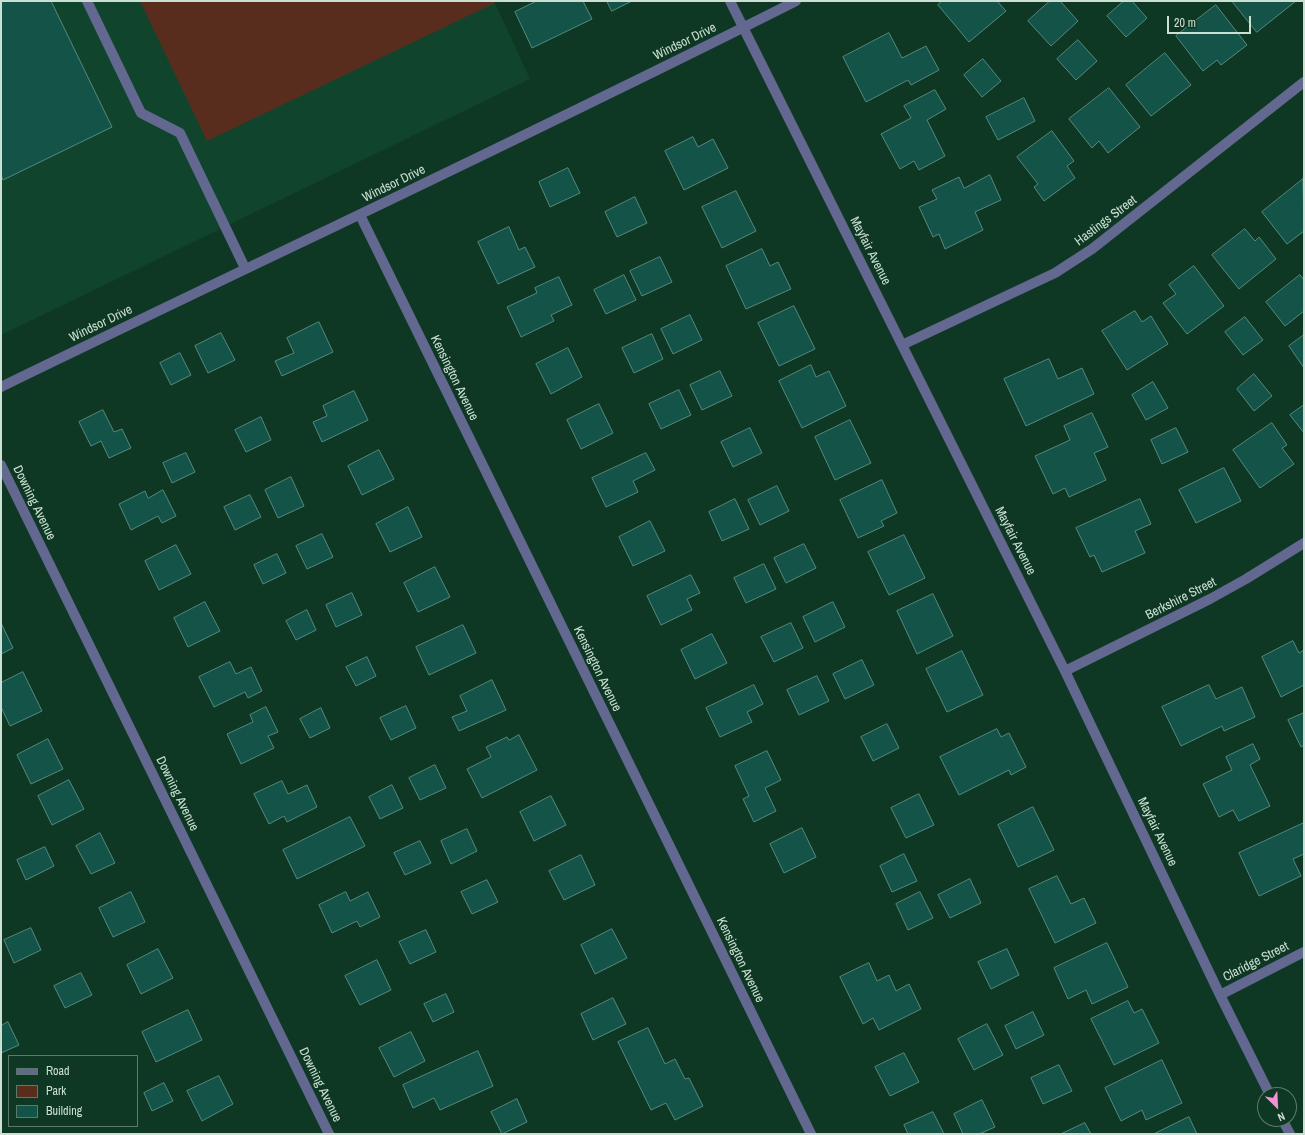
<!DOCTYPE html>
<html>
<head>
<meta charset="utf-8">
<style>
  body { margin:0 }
  #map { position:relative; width:1305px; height:1135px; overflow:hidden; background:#0f3824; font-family:"Archivo Narrow",sans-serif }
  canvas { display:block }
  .frame { position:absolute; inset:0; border:2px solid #cbe0d3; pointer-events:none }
  .legend { position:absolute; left:8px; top:1055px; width:130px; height:72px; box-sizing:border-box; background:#0f3824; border:1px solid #5a7b6a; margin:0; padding:5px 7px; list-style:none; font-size:12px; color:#cbe0d3 }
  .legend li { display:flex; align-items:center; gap:8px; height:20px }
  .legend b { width:20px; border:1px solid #5a7b6a }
  .north { position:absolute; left:1257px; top:1087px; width:40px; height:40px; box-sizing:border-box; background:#0f3824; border:1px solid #5a7b6a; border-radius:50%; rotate:156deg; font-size:11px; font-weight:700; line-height:16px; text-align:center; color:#cbe0d3 }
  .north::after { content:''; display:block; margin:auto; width:14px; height:18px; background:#f291d6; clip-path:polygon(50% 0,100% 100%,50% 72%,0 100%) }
  .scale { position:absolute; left:1167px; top:16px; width:84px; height:18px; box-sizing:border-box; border:2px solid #cbe0d3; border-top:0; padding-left:5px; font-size:12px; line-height:14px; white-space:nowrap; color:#cbe0d3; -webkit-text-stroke:3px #0f3824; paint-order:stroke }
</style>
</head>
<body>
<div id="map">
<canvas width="1305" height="1135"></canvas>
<div class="frame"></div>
<ul class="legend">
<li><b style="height:5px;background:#636890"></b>Road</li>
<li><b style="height:11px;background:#592d1e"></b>Park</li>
<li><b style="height:11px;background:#145348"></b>Building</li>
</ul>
<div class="north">N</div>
<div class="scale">20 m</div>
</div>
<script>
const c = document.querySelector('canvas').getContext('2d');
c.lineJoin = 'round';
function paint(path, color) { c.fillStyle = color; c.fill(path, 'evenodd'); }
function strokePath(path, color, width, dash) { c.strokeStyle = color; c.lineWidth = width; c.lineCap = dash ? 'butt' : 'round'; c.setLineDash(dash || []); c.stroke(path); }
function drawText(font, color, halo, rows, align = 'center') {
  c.font = font + ' "Archivo Narrow",sans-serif'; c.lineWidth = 4; c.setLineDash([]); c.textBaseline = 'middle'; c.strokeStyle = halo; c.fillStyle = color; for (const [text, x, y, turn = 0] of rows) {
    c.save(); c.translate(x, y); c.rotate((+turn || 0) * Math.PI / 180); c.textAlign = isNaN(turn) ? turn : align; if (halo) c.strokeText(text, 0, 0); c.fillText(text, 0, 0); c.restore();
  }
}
paint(new Path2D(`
  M1,1h493l36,78 -529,256z`), '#11442c');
paint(new Path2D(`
  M140,1h354l1,2 -288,138z`), '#592d1e');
const building = new Path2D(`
  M1,1h50l61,126 -109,53 -2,-5z
  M537,1h46l9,18 -60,29 -17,-36z
  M607,1h25l-20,10z
  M942,1h55l9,10 -37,31 -31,-37z
  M1050,1h10l18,20 -27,25 -23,-25z
  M1124,1h8l15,17 -21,19 -19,-21z
  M1232,1h64l-39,31z
  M1216,5l31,40 -26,20 -4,-5 -14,11 -27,-35z
  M889,33l13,25 24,-12 13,24 -28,15 -3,-5 -42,22 -23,-45z
  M1078,40l19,21 -21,19 -19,-21z
  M1165,53l26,32 -40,31 -25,-31z
  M983,59l18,22 -19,16 -18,-22z
  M1109,88l31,39 -32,26 -9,-12 -7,7 -23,-29z
  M935,90l11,19 -19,11 18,36 -26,14 -5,-9 -14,8 -19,-35 30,-16 -7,-12z
  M1024,98l11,23 -37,19 -12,-23z
  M1052,131l22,30 -7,5 8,12 -31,23 -10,-14 4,-3 -21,-27z
  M693,137l5,10 15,-8 15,29 -44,22 -19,-39z
  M568,168l12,25 -30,14 -11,-25z
  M990,175l11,25 -26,12 8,18 -38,19 -6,-15 -6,3 -14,-30 18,-8 -5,-9 27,-13 5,11z
  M1303,179l1,52 -17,13 -25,-32z
  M736,191l20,40 -34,17 -20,-41z
  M635,197l12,26 -30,14 -12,-25z
  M509,227l10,23 6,-3 10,20 -37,17 -20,-42z
  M1245,229l10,12 4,-4 17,22 -37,30 -27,-34z
  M762,249l8,17 8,-4 13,27 -45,20 -20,-43z
  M660,257l12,25 -30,14 -12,-25z
  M1194,266l30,40 -37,28 -24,-31 13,-9 -7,-9z
  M624,275l12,25 -30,14 -12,-24z
  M1300,275l4,5v31l-19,15 -19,-24z
  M559,277l13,28 -21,10 3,6 -33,16 -14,-30 30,-14 -2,-5z
  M794,306l21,43 -36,17 -21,-43z
  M1135,311l7,11 9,-6 17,28 -41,26 -25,-39z
  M690,315l12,25 -29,14 -12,-25z
  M1245,317l18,23 -20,15 -18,-23z
  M319,322l14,30 -51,24 -7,-15 19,-8 -7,-15z
  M221,333l14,27 -27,13 -13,-27z
  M652,334l11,25 -29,14 -12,-25z
  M1304,335v33l-15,-22z
  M568,348l14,29 -31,17 -15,-30z
  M180,353l11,22 -20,10 -11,-22z
  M1049,359l9,20 24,-11 12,26 -68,32 -22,-47z
  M811,365l5,12 13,-6 17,35 -44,22 -23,-47z
  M720,371l12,25 -30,14 -12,-25z
  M1254,374l18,22 -18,15 -17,-22z
  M1153,382l15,26 -22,12 -14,-25z
  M679,390l12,25 -30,14 -12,-25z
  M354,391l14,29 -46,22 -9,-20 14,-6 -4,-10z
  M599,404l14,29 -32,16 -14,-29z
  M1304,405v28l-14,-18z
  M103,410l11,22 8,-3 9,19 -22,10 -8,-17 -10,5 -12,-24z
  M1092,413l16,34 -14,6 12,27 -37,17 -4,-9 -12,6 -18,-38 35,-16 -6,-14z
  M261,417l10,23 -25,12 -11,-22z
  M850,420l21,43 -36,17 -20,-43z
  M1272,423l15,22 -5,3 12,16 -34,24 -27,-38z
  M750,428l12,25 -29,14 -12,-25z
  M1176,428l12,24 -26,12 -11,-24z
  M379,450l15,29 -32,16 -14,-29z
  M186,453l9,19 -23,11 -9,-20z
  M646,453l9,17 -22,11 5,11 -32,15 -14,-29z
  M1224,468l17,33 -45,22 -17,-33z
  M291,477l13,29 -26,12 -13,-28z
  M882,480l15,33 -16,8 3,5 -26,12 -18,-38z
  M777,486l12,25 -29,14 -12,-25z
  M163,490l13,26 -14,7 -4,-7 -27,14 -12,-26 26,-13 3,7z
  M250,495l11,22 -26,13 -11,-23z
  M735,499l14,30 -27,12 -13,-29z
  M1140,499l11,25 -16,7 10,22 -43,19 -8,-17 -4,2 -14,-29z
  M408,507l14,30 -32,15 -14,-28z
  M650,521l15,30 -32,15 -14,-29z
  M322,534l11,23 -26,12 -11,-23z
  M904,535l21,43 -36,17 -21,-43z
  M804,544l12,24 -30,15 -12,-25z
  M176,545l15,29 -32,16 -14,-29z
  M277,554l9,19 -23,11 -9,-19z
  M764,564l12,25 -30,14 -12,-25z
  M435,567l15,30 -32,15 -14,-29z
  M691,575l9,18 -13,6 5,11 -31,15 -14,-29z
  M352,593l10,22 -26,12 -10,-22z
  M933,594l20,42 -36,18 -20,-43z
  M205,602l15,29 -32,16 -14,-29z
  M833,602l12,25 -30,15 -12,-25z
  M307,610l9,20 -20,10 -10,-19z
  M1,623l12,25 -12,6z
  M791,623l12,25 -29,14 -13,-25z
  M463,625l13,28 -47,22 -13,-28z
  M712,634l15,29 -32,16 -14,-29z
  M1293,641l6,12 5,-3v35l-23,12 -19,-40z
  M962,651l21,44 -36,17 -21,-43z
  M367,657l9,19 -20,10 -10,-19z
  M862,660l12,25 -29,14 -12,-25z
  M230,662l6,12 15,-7 11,24 -14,7 -3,-6 -31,15 -15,-30z
  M23,672l19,39 -32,15 -9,-19v-24z
  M817,676l12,25 -30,14 -12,-25z
  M492,680l14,30 -47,21 -7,-14 15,-6 -7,-15z
  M754,685l9,19 -16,8 5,10 -32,15 -14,-29z
  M1209,685l7,14 26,-12 13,30 -31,14 -2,-5 -41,20 -19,-39z
  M406,706l10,22 -25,12 -11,-22z
  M266,707l12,25 -10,4 6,12 -33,16 -14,-30 26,-12 -3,-7z
  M321,708l9,20 -20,10 -10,-19z
  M1304,713v32l-3,2 -13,-27z
  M887,724l12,24 -26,13 -12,-24z
  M997,729l4,8 8,-4 17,34 -15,8 -2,-5 -50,25 -19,-38z
  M519,735l18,35 -55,28 -15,-29 24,-12 -5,-10 21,-10 2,3z
  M48,739l15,30 -32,15 -14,-29z
  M1253,744l7,15 -10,6 20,41 -31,15 -6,-11 -14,7 -16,-33 29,-14 -6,-13z
  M767,751l14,29 -16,8 11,23 -22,11 -11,-23 6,-3 -14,-30z
  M435,765l11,23 -26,12 -11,-22z
  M69,780l15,29 -32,16 -14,-29z
  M282,781l6,13 19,-9 10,22 -30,15 -3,-6 -15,8 -15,-30z
  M392,785l11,23 -23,11 -11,-22z
  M919,794l15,31 -28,13 -15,-30z
  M551,796l15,29 -32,16 -14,-29z
  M1033,807l21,43 -36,17 -20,-42z
  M350,817l15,29 -68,33 -14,-29z
  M1304,823v31l-11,5 8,17 -42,20 -20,-43z
  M802,828l14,29 -32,16 -14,-29z
  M467,829l10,22 -26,13 -10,-23z
  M100,833l15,30 -24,11 -15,-28z
  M420,841l11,22 -26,12 -11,-22z
  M45,847l9,19 -28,14 -9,-20z
  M904,854l13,27 -25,11 -12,-26z
  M581,855l14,30 -31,15 -15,-29z
  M1057,876l14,28 13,-6 12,25 -41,20 -26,-54z
  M970,879l11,24 -31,15 -12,-23z
  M487,880l11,22 -26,12 -11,-22z
  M131,892l14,30 -32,15 -14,-29z
  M346,892l4,9 18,-9 12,25 -20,10 -3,-6 -25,12 -13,-28z
  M920,892l13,26 -25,12 -12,-26z
  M31,928l10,22 -27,13 -10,-23z
  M612,929l15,29 -32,16 -14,-29z
  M426,930l10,22 -26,12 -11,-22z
  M1107,943l21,44 -36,17 -6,-14 -18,9 -14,-31z
  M158,949l15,29 -32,16 -14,-29z
  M1007,949l12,26 -28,14 -13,-27z
  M377,960l14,30 -31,15 -15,-29z
  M869,963l8,18 12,-6 7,16 13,-7 12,25 -42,21 -6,-12 -10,6 -23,-47z
  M81,973l11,22 -27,13 -11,-22z
  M446,994l8,18 -21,10 -9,-18z
  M613,998l13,26 -33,16 -12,-26z
  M1128,1001l6,12 8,-4 17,34 -45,22 -23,-46z
  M188,1010l14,30 -46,22 -14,-30z
  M1033,1012l11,23 -28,14 -11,-23z
  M8,1022l11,23 -18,8v-27z
  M987,1024l16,31 -29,15 -16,-31z
  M648,1028l17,36 10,-5 10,20 4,-1 14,28 -28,14 -9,-17 -15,7 -33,-68z
  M411,1032l14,29 -31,16 -15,-29z
  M478,1051l15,35 -53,24 -6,-12 -21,10 -10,-23z
  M904,1053l15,29 -29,14 -15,-29z
  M1162,1060l20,43 -36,17 -4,-10 -21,11 -16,-33z
  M1059,1065l13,26 -29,13 -12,-26z
  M219,1076l14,28 -31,17 -15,-30z
  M164,1083l9,18 -21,10 -8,-18z
  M517,1099l10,23 -25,12 -11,-22z
  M982,1100l13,27 -16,7h-16l-9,-20z
  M933,1112l11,22h-36l-4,-9z
  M1189,1117l8,17h-43z
  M1085,1123l6,11h-30z`);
paint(building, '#145348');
strokePath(building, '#55897e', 1);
strokePath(new Path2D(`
  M87,1l54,112 39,20 65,135
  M730,1l335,670 155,324 50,100
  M360,215l451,919
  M902,345l153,-72 37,-24 212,-167
  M1,387c265,-129 532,-253 795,-386
  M1,465l328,669
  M1065,671l145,-72 36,-20 58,-36
  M1220,995l84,-43
  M1282,1119l8,15`), '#636890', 10);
drawText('13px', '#cbe0d3', '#0f3824', [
  ["Windsor Drive",685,42,-26],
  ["Windsor Drive",394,184,-26],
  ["Hastings Street",1106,221,-37],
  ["Mayfair Avenue",870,251,63],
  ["Windsor Drive",101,324,-26],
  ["Kensington Avenue",454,378,64],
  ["Downing Avenue",34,503,64],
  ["Mayfair Avenue",1015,541,63],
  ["Berkshire Street",1181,599,-27],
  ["Kensington Avenue",597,669,64],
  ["Downing Avenue",177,794,64],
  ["Mayfair Avenue",1157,832,64],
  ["Kensington Avenue",740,960,64],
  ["Claridge Street",1256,962,-27],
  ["Downing Avenue",320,1085,64]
]);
</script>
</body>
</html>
